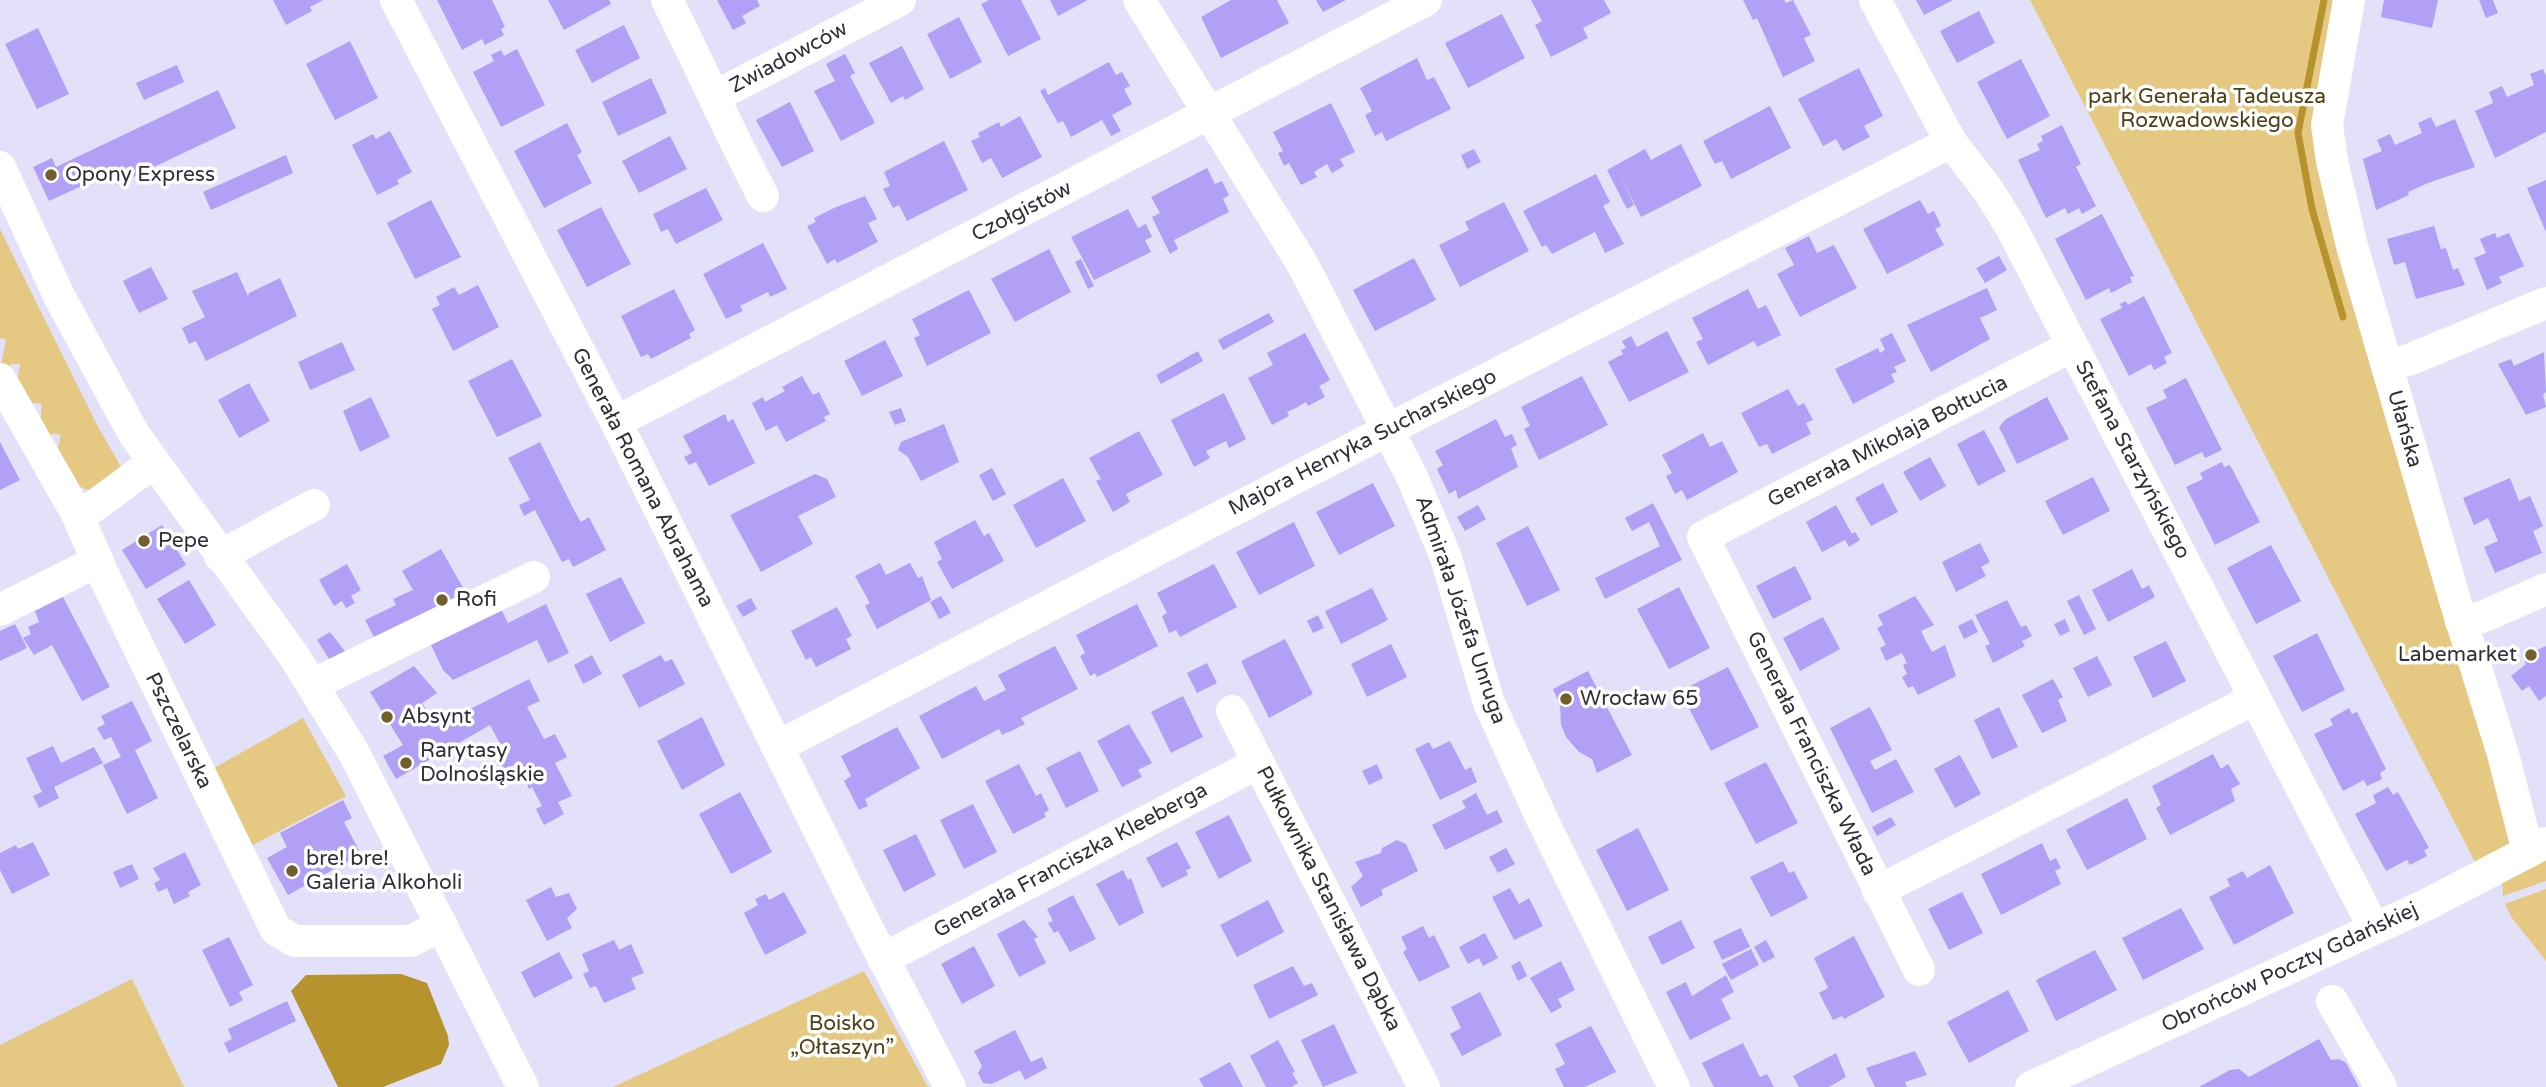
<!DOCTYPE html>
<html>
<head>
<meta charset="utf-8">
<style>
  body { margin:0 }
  canvas { display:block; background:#e3e0f9 }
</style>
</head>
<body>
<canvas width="2546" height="1087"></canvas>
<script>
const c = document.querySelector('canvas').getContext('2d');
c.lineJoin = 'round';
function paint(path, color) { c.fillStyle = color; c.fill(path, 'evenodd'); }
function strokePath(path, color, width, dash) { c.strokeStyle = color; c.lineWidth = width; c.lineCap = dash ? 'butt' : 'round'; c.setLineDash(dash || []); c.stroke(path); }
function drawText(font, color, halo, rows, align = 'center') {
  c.font = font + ' "Varela Round",sans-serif'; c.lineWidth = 7; c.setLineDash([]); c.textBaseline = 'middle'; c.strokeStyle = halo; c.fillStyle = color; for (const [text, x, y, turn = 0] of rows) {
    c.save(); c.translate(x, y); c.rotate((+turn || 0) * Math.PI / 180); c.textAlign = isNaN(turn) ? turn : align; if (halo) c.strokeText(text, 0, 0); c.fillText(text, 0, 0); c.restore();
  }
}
paint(new Path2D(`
  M2030,0h307l-22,114 176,641 19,88 -35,19z
  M0,229l96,194 25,44 -30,24 -13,-5 -22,-31 5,-20 -9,-2 -3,8 -10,-11 3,-26 -9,-1 -2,7 -15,-19 4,-27h-9l-2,8 -8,-7 5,-25 -6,-2z
  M303,718l43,78 -95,50 -39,-77z
  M2546,858v23l-43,15 -1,-15z
  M2546,889v72l-34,-43 -7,-14z
  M864,971l64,116h-315z
  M132,979l52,108h-184v-42z`), '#e5c982');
paint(new Path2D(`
  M401,974l26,9 21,53 1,9 -8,19 -58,23h-45l-47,-96 15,-16z`), '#b6932d');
strokePath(new Path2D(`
  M2324,0l-26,133 14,76 31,108`), '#b6932d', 7);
paint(new Path2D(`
  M273,0h50l-13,7 2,4 -26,14z
  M437,0h55l13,27 -4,2 3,6 -19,10 -3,-6 -20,11z
  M548,0h61l2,4 -47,26z
  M717,0h40l3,6 -18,10 4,7 -13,7z
  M989,0h32l20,39 -33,17 -27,-52z
  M1050,0h38l-30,16z
  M1231,0h46l12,23 -68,35 -20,-41z
  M1316,0h30l-23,12z
  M1531,0h73l7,13 -28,15 5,10 -37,19 -16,-32 7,-4z
  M1743,0h41l2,3 7,-3 18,35 -7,3 11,23 -32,16 -26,-59 -4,2z
  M1916,0h37l-29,15z
  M2384,0h54l-6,28 -51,-11z
  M2479,0h14l5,13 -12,5z
  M1979,11l16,32 -38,20 -17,-32z
  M1502,14l23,44 -57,30 -23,-45z
  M959,17l23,45 -32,17 -23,-45z
  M624,25l16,33 -48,25 -17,-33z
  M38,28l31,66 -32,15 -32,-65z
  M350,41l28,57 -43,22 -29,-56z
  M902,46l22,43 -19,11 -2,-4 -12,7 -22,-40z
  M517,49l28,56 -44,22 -28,-55 21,-11 -3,-6 10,-5 3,6z
  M845,54l10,19 -5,3 25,47 -34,18 -27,-50 21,-10 -9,-17z
  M1417,58l10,22 7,-3 17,32 -65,32 -4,-9 -7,4 -10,-21 7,-4 -12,-23z
  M2021,59l29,57 -43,23 -30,-57z
  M1109,62l7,13 6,-3 8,14 -6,3 8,15 -20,11 9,16 -10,5 -9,-16 -31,17 -8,-16 -5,2 -18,-32 5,-3 3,7z
  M177,65l7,17 -40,18 -8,-17z
  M1859,68l24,48 -19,10 6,11 -12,6 -15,8 -7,-12 -13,7 -25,-47z
  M2543,69l3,7v56l-51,26 -20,-47 18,-8 -4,-11 13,-6 5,11 27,-12 -4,-11z
  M651,78l16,35 -49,23 -16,-34z
  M218,90l18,38 -120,57 -6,-12 -61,28 -16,-34 19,-9 4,9z
  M790,102l24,49 -32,16 -26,-47z
  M1331,103l24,49 -15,7 4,7 -12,7 -5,-9 -13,8 3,5 -16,8 -12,-22 -5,3 -6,-13 5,-2 -10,-19z
  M1770,106l21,42 -60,31 -9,-18 -7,3 -12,-23z
  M1020,116l22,41 -40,21 -11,-20 -9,5 -11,-22 9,-4 -2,-4 21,-11 2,5z
  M2431,117l5,10 19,-8 20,48 -47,16 -20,9 1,3 -33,15 -13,-51 19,-8 -5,-11 13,-6 5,11 27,-12 -4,-10z
  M567,123l15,29 -5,3 15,28 -48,25 -30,-57z
  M2062,125l19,39 -5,3 20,39 -14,8 -3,-6 -11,6 -3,-6 -19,10 -28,-58 22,-10 -3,-6 6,-3 -2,-5z
  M390,131l22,41 -15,8 2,4 -22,11 -25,-50 21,-11 3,5z
  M670,136l17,33 -48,24 -17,-32z
  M944,141l24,49 -61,31 -8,-16 -6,3 -10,-19 7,-3 -6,-14z
  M1681,144l21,42 -61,31 -21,-42 14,30 -7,4 -20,-39 38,-21 6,11z
  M1474,149l7,13 -14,7 -6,-14z
  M286,155l7,18 -82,37 -8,-18z
  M1207,168l8,16 7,-3 7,14 -6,4 6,13 -55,28 4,9 -8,5 -18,-37 8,-4 -9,-16z
  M1596,174l14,28 -7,4 21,38 -19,9 -10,-21 -43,22 -6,-9 -4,2 -19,-36z
  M2546,180v52l-19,-44z
  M706,188l17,32 -47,24 -8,-15 -7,3 -8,-18z
  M865,196l12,23 -9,4 10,19 -41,21 -2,-4 -8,5 -20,-38 9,-4 -2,-4 20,-10z
  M431,200l30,57 -46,22 -28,-56z
  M1920,200l8,14 6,-3 7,15 -6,3 9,16 -57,29 -24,-45z
  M1504,202l25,49 -69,36 -21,-42 30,-15 -4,-8z
  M601,207l30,57 -44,23 -30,-57z
  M1128,209l10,19 8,-4 6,13 -7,3 6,12 -57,28 -23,-43z
  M2102,214l32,62 -4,1 2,5 -21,11 -2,-5 -23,12 -31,-61z
  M2434,226l7,23 5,-1 7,22 5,-2 7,17 -49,14 -11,-37 -11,3 -7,-26z
  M2495,233l2,5 12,-5 15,33 -25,11 3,6 -15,7 -13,-32 12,-5 -6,-14z
  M1809,236l8,17 17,-8 23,43 -57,29 -23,-43 17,-9 -9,-17z
  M763,243l24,46 -17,8 -2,-5 -28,14 3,5 -17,8 -23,-45z
  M1049,249l22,43 -56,30 -24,-43z
  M1999,256l8,14 -22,13 -9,-15z
  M1414,258l22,42 -61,31 -22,-41z
  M1081,259l13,27 -6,3 -13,-27z
  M151,267l17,32 -29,14 -16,-32z
  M237,272l11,24 1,-3 31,-15 17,38 -91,45 -10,-20 -7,3 -7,-16 23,-11 -13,-26z
  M478,285l21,42 -46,24 -21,-42 8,-4 -4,-8 18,-10 5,8z
  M1987,288l10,22 -17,8 10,21 -59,33 -24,-47z
  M674,289l21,41 -6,4 2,4 -40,21 -3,-5 -7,3 -20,-41z
  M1748,289l10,20 8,-4 15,30 -24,12 -3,-6 -46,24 -12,-23 7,-3 -11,-21z
  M969,290l22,43 -64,33 -13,-28 6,-3 -8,-16z
  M2144,296l28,57 -8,4 3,6 -13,7 -3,-6 -22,12 -29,-57 22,-11 -2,-4 6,-3 2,4z
  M1269,313l5,9 -51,28 -5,-10z
  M1667,331l22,41 -60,30 -21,-40 15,-8 -2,-4 5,-2 -4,-7 9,-5 6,11z
  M1305,333l25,47 -11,6 6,11 -17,9 -2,-4 -10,6 -9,4 2,4 -17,9 -24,-47 25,-13 -6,-12z
  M1892,333l14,28 -12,6 3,5 -6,2 4,8 -42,22 -18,-35 43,-21 2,5 5,-3 -5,-11z
  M885,340l18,36 -41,20 -18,-35z
  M342,342l13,28 -45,20 -12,-28z
  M1198,351l5,10 -42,23 -5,-9z
  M2544,352l2,40 -3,2 3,13 -20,8 -28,-51 13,-5 3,7z
  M512,359l30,57 -45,21 -29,-56z
  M802,376l11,19 6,-3 11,22 -6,3 2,4 -40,21 -9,-17 -11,6 -14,-28 11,-6 2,5 20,-11 -3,-4z
  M1582,376l26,49 -69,35 -15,-31 6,-3 -9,-19z
  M2186,378l36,72 -17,8 -3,-6 -27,13 -29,-57 21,-10 -4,-8z
  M249,383l21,38 -31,17 -21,-38z
  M1788,389l10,17 6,-3 9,17 -7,3 5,11 -39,20 -5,-10 -8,3 -18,-34z
  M1224,393l22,46 -17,9 -3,-7 -20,10 4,7 -16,9 -23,-47z
  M371,397l19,40 -30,15 -17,-41z
  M2047,397l22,42 -52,25 -18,-37 7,-8z
  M901,408l5,13 -11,4 -6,-13z
  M725,414l3,8 5,-3 22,44 -46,23 -13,-24 -7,3 -5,-8 8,-4 -9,-17z
  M1496,419l9,18 7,-3 5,11 -6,3 7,19 -60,32 -2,-9 -7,4 -12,-25 6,-4 -8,-14z
  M944,424l15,38 -38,19 -13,-24 -10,-7 3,-8z
  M1984,430l22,41 -28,15 -21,-42z
  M1139,431l24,44 -37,19 4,8 -17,10 -17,-31 5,-2 -12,-21z
  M1703,433l7,14 12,-6 16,31 -51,28 -5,-10 -7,4 -9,-18 6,-3 -10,-18z
  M0,442l20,38 -20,10z
  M540,442l35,70 6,10 8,-5 17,33 -33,17 -4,-8 -7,3 -27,-52 -11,6 -5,-11 11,-5 -22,-42z
  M1930,457l16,29 -26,15 -17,-29z
  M2222,462l2,5 6,-2 30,57 -45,23 -29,-58 17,-8 -3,-6z
  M992,468l14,26 -13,7 -14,-26z
  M815,474l12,5 9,18 -38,19 15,28 -52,28 -31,-57z
  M2093,477l17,34 -47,24 -18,-34z
  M1063,478l23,43 -50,27 -23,-43z
  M2510,478l9,23 11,-5 13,30 -10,5 9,22 -47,20 -11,-26 14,-6 -10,-23 -14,7 -11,-27z
  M1373,483l22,43 -56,29 -23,-43z
  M1883,483l15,29 -27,14 -16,-28z
  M1653,503l29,57 -77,39 -10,-21 65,-32 -11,-24 -17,9 -7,-13z
  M1478,505l8,14 -21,12 -8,-14z
  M1836,505l16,29 3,-2 5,8 -11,7 -4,-7 -23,12 -16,-30z
  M975,520l9,16 5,-3 15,28 -52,28 -15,-27 5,-3 -8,-17z
  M1294,522l21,44 -56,29 -23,-43z
  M162,525l24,40 -40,24 -24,-39z
  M1528,526l32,64 -33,16 -31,-63z
  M1980,543l10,19 -9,5 5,9 -30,16 -14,-30z
  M2271,545l30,56 -45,23 -29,-56z
  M441,549l28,49 -93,43 -11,-21 31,-15 -3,-6 20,-9 -11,-19z
  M880,563l6,12 24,-12 8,15 4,-2 9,24 -54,29 -12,-23 5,-3 -15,-27z
  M347,564l14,26 -10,6 4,7 -9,5 -4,-7 -8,5 -15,-26z
  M1214,564l23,43 -57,30 -4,-7 -7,3 -7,-17 5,-3 -10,-20z
  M1795,566l17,33 -39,20 -17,-33z
  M2132,569l10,20 7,-4 6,12 -47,25 -16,-32z
  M621,577l24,46 -35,19 -24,-48z
  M189,580l27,45 -31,19 -28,-45z
  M1679,587l31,61 -41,21 -32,-60z
  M1372,588l16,32 -47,24 -16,-33z
  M2079,595l17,34 -12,6 -17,-34z
  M941,596l10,17 -12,6 -9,-17z
  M1915,596l19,29 -13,6 7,14 4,7 13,-7 11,31 -38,19 -5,-9 -5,2 -6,-11 5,-3 -4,-9 4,-2 -5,-10 -16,8 -6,-13 6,-3 -9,-17 6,-3 -5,-10z
  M63,597l47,90 -28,14 -30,-56 -18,10 -11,-17 8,-4 -3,-7 11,-5 -4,-11z
  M751,598l6,11 -14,8 -7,-11z
  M2007,600l14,27 5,-2 6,11 -10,5 3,5 -32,17 -8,-17 5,-2 -15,-29z
  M546,604l23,49 -21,10 -11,-23 -84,40 -10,-10 -14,-29 71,-34 8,16z
  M1137,604l21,42 -61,31 -2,-4 -5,3 -10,-20 5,-3 -9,-18z
  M837,607l15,29 -6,3 5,10 -35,18 -5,-10 -5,3 -15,-29z
  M1318,615l6,13 -11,5 -6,-12z
  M1823,617l17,32 -40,22 -17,-33z
  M1972,619l6,13 -14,7 -6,-13z
  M2065,619l5,12 -10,5 -6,-12z
  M15,624l12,24 -27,13v-30z
  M330,632l15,19 -14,11 -14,-22z
  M2317,633l28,57 -43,22 -29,-56z
  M1285,639l28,55 -44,24 -28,-57z
  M2166,641l20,40 -33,17 -20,-41z
  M1391,644l16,33 -40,20 -16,-33z
  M1055,646l23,43 -57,29 4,6 -12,6 -11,5 -3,-6 -57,30 -23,-43 57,-30 8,15 22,-11 -8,-15z
  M2546,646v50l-7,5 -10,-15 -7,5 -11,-15 15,-12 -3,-8z
  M592,655l10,19 -19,10 -9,-19z
  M661,655l4,7 7,-3 13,25 -46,24 -17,-33z
  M2097,656l15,29 -24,12 -15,-29z
  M1207,663l10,20 -20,10 -10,-20z
  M414,666l23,27 -15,10 15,23 92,-47 11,22 -13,6 17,32 11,-5 12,23 -12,6 17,33 -14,6 6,12 -20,11 -8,-16 6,-3 -10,-19 -3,2 -10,-26 -15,7 -5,-11 7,-4 -16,-30 -94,54 -13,-23 20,-11 -33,-53z
  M1728,667l31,60 -48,24 -31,-60z
  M1588,671l44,84 -35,18 -5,-14 -13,-7 -13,-15 -5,-12 -1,-20 -7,-16z
  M2053,679l10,18 -5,3 9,21 -25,12 -20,-38z
  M1183,696l20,41 -32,16 -20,-41z
  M132,701l20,40 -17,9 23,48 -31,16 -24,-49 18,-8 -10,-20 -7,3 -7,-12 8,-4 -4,-8z
  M1870,707l22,43 -22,11 5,9 21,-11 18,33 -42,21 -42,-85z
  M1999,707l19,40 -26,12 -18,-39z
  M2349,708l3,6 5,-2 29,57 -6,4 2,6 -15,7 -3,-6 -21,11 -29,-57 19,-9 -3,-6z
  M702,717l23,48 -43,25 -25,-49z
  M1129,724l23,39 -14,7 4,7 -20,10 -25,-46z
  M897,727l23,41 -55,31 3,7 -9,4 -15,-29 7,-5 -10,-20z
  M1450,741l15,29 6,-3 6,15 -37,18 -25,-51 14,-7 4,7z
  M53,746l8,17 33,-16 9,16 -49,24 5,11 -20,10 -6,-12 9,-4 -16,-34z
  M1080,751l19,40 -33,17 -20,-40z
  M2213,754l8,15 7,-5 12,20 -9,5 4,12 -65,34 -14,-27 5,-3 -9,-19z
  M1960,755l21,39 -26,14 -21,-39z
  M1766,762l32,61 -42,21 -32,-61z
  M1019,764l17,32 5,-3 8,17 -5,3 2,4 -33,17 -28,-53z
  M1377,764l6,14 -14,7 -7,-14z
  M2388,787l5,8 5,-3 31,56 -5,2 3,6 -17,9 -3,-5 -21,11 -31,-57 21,-11 -3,-8z
  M740,792l32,60 -41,22 -32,-60z
  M1476,793l11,22 10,-5 6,12 -58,28 -13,-25 34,-17 -4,-7z
  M2127,798l20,41 -60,31 -21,-40z
  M343,800l9,18 -8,4 17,32 -73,41 -21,-37 20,-11 -7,-14z
  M973,804l24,48 -33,17 -24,-49z
  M1229,815l23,46 -33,18 -24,-47z
  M1891,817l5,8 -19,11 -5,-9z
  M1638,828l31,62 -42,21 -31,-61z
  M916,834l20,41 -32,17 -21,-42z
  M1397,840l9,4 12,27 -37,19 2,5 -22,12 -10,-20 12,-11 -8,-14 26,-9 1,-5z
  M33,842l17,33 -38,19 -12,-24v-17l16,-8 2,4z
  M1177,842l14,26 -5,2 2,5 -26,13 -16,-30z
  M2042,843l8,18 6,-3 5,10 -6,3 6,13 -60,31 -20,-41z
  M1506,848l9,16 -17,9 -9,-16z
  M185,852l16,33 -13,7 2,4 -16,8 -7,-16 -9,4 -4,-9 6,-3 -7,-12z
  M1783,861l6,12 5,-2 14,27 -37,19 -21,-40z
  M132,864l7,15 -19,9 -7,-16z
  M2270,865l24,48 -60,32 -25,-48 21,-11 -3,-7 16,-8 4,7z
  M1123,870l5,10 3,-2 13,35 -25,13 -23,-42z
  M551,887l5,10 13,-4 8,16 -10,9 5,10 -25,13 -21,-41z
  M1510,888l9,16 10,-6 14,28 -29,14 -22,-43z
  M784,892l23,41 -42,22 -21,-42 14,-8 -3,-6 11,-5 3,6z
  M1962,892l21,41 -34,17 -21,-41z
  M1073,895l23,44 -26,13 -12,-21 -4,2 -6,-10 5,-2 -6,-12z
  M1268,900l16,32 -47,25 -17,-32z
  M2181,908l23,41 -61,31 -21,-42z
  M1024,920l14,17 -4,2 12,24 -27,14 -22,-43z
  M1681,920l14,28 -33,17 -14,-28z
  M1423,926l6,12 5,-3 16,32 -31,15 -16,-30 4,-3 -6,-12z
  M1741,928l9,19 -28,13 -9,-19z
  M1485,933l13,25 -15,8 -4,-8 -11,6 -9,-17z
  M1854,936l31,61 -41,22 -2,-3 -9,4 -14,-27 9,-5 -14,-30z
  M229,937l24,48 -14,7 4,8 -13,7 -28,-57z
  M614,940l5,10 12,-6 13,29 -13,5 5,11 -32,14 -8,-17 -6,2 -7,-14 6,-3 -7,-17z
  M1766,940l9,17 -12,6 -9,-16z
  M974,946l21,40 -33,18 -21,-40z
  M1751,949l8,16 -28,15 -9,-16z
  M2095,950l22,40 -61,31 -20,-41z
  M559,952l14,26 -39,20 -13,-26z
  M1520,961l7,15 -9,5 -7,-15z
  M1561,961l14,29 -17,9 4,8 -11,6 -21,-35z
  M1293,966l11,20 8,-3 6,12 -49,24 -16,-34z
  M1726,975l8,17 -13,7 10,20 -41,21 -24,-48 20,-10 6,14z
  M2008,990l21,41 -60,32 -22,-41z
  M1480,992l22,43 -40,21 -12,-22 11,-6 -10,-21z
  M287,1001l9,20 -67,32 -5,-10 8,-4 -4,-10z
  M1334,1024l23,49 -34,14 -22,-47z
  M1591,1026l25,46 -31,15h-21l-9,-18 10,-5 -10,-20z
  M1015,1030l16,32 11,-5 5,11 -22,12 -5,-10 -28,14 -9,-1 -5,-10 4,-7 -8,-15z
  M2319,1039l12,21 8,-1 7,4 13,24h-160l31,-17 9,-1 10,8z
  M1278,1040l17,32 -3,1 6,10 -7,4h-25l-16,-31z
  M1743,1043l17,34 7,-3 7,13h-60l-12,-24z
  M1915,1051l12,24 -22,7 2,5h-32l-9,-19z
  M1836,1053l10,24 -17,10h-30l-6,-11z
  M1230,1062l13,25h-39l-5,-8z`), '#b1a0f6');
strokePath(new Path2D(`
  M396,0l220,422 250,503 84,162
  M667,0c33,65 62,132 96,196
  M1139,0l164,265 109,212 33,78 44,148 54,118 131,266
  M1875,0l76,142 37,48 23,37 363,701
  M2349,0l-22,125 5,36 20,85 105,361 46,147 25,98
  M716,96l184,-96
  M0,167l59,129 75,138 160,222 60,97 169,334
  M2387,366l24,-7 135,-56
  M0,379l77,135 27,62 172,354 19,11h116l31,-16
  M616,422l810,-422
  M77,514l16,-7 61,-45
  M220,556l94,-51
  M0,610l98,-49
  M2461,622l21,-5 64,-28
  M312,685l222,-108
  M1232,711l192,376
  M777,747l655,-340 519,-265
  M1878,891l376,-192
  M883,959l375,-196
  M1919,970l-216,-433 369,-191
  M2332,1001l49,86
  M2031,1087l395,-182 119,-62`), '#fff', 32);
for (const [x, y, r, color] of [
  [51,175,7,"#725f2e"],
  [144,541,7,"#725f2e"],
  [442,600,7,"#725f2e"],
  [2531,655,7,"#725f2e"],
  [1566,699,7,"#725f2e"],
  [387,717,7,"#725f2e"],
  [406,763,7,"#725f2e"],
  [292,871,7,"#725f2e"]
]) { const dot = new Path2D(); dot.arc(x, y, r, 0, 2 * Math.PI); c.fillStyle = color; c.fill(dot); strokePath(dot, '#fff', 2.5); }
drawText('21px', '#302f38', '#fff', [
  ["Zwiadowców",789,58,-28],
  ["Czołgistów",1022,212,-27],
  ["Ułańska",2404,429,74],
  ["Generała Mikołaja Bołtucia",1888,442,-27],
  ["Majora Henryka Sucharskiego",1363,443,-27],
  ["Stefana Starzyńskiego",2132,460,62],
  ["Generała Romana Abrahama",642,478,63],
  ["Admirała Józefa Unruga",1460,610,71],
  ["Pszczelarska",178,731,64],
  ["Generała Franciszka Włada",1811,754,64],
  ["Generała Franciszka Kleeberga",1071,861,-28],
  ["Pułkownika Stanisława Dąbka",1328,899,63],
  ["Obrońców Poczty Gdańskiej",2290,968,-25]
]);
drawText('21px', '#4f4017', '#fff', [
  ["park Generała Tadeusza",2207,97],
  ["Rozwadowskiego",2207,121],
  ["Boisko",842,1024],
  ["„Ołtaszyn”",842,1048]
]);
drawText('21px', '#302f38', '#fff', [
  ["Opony Express",65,175],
  ["Pepe",158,541],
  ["Rofi",456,600],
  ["Labemarket",2517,655,"right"],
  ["Wrocław 65",1580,699],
  ["Absynt",401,717],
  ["Rarytasy",420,751],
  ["Dolnośląskie",420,775],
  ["bre! bre!",306,859],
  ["Galeria Alkoholi",306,883]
], 'left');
</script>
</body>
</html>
